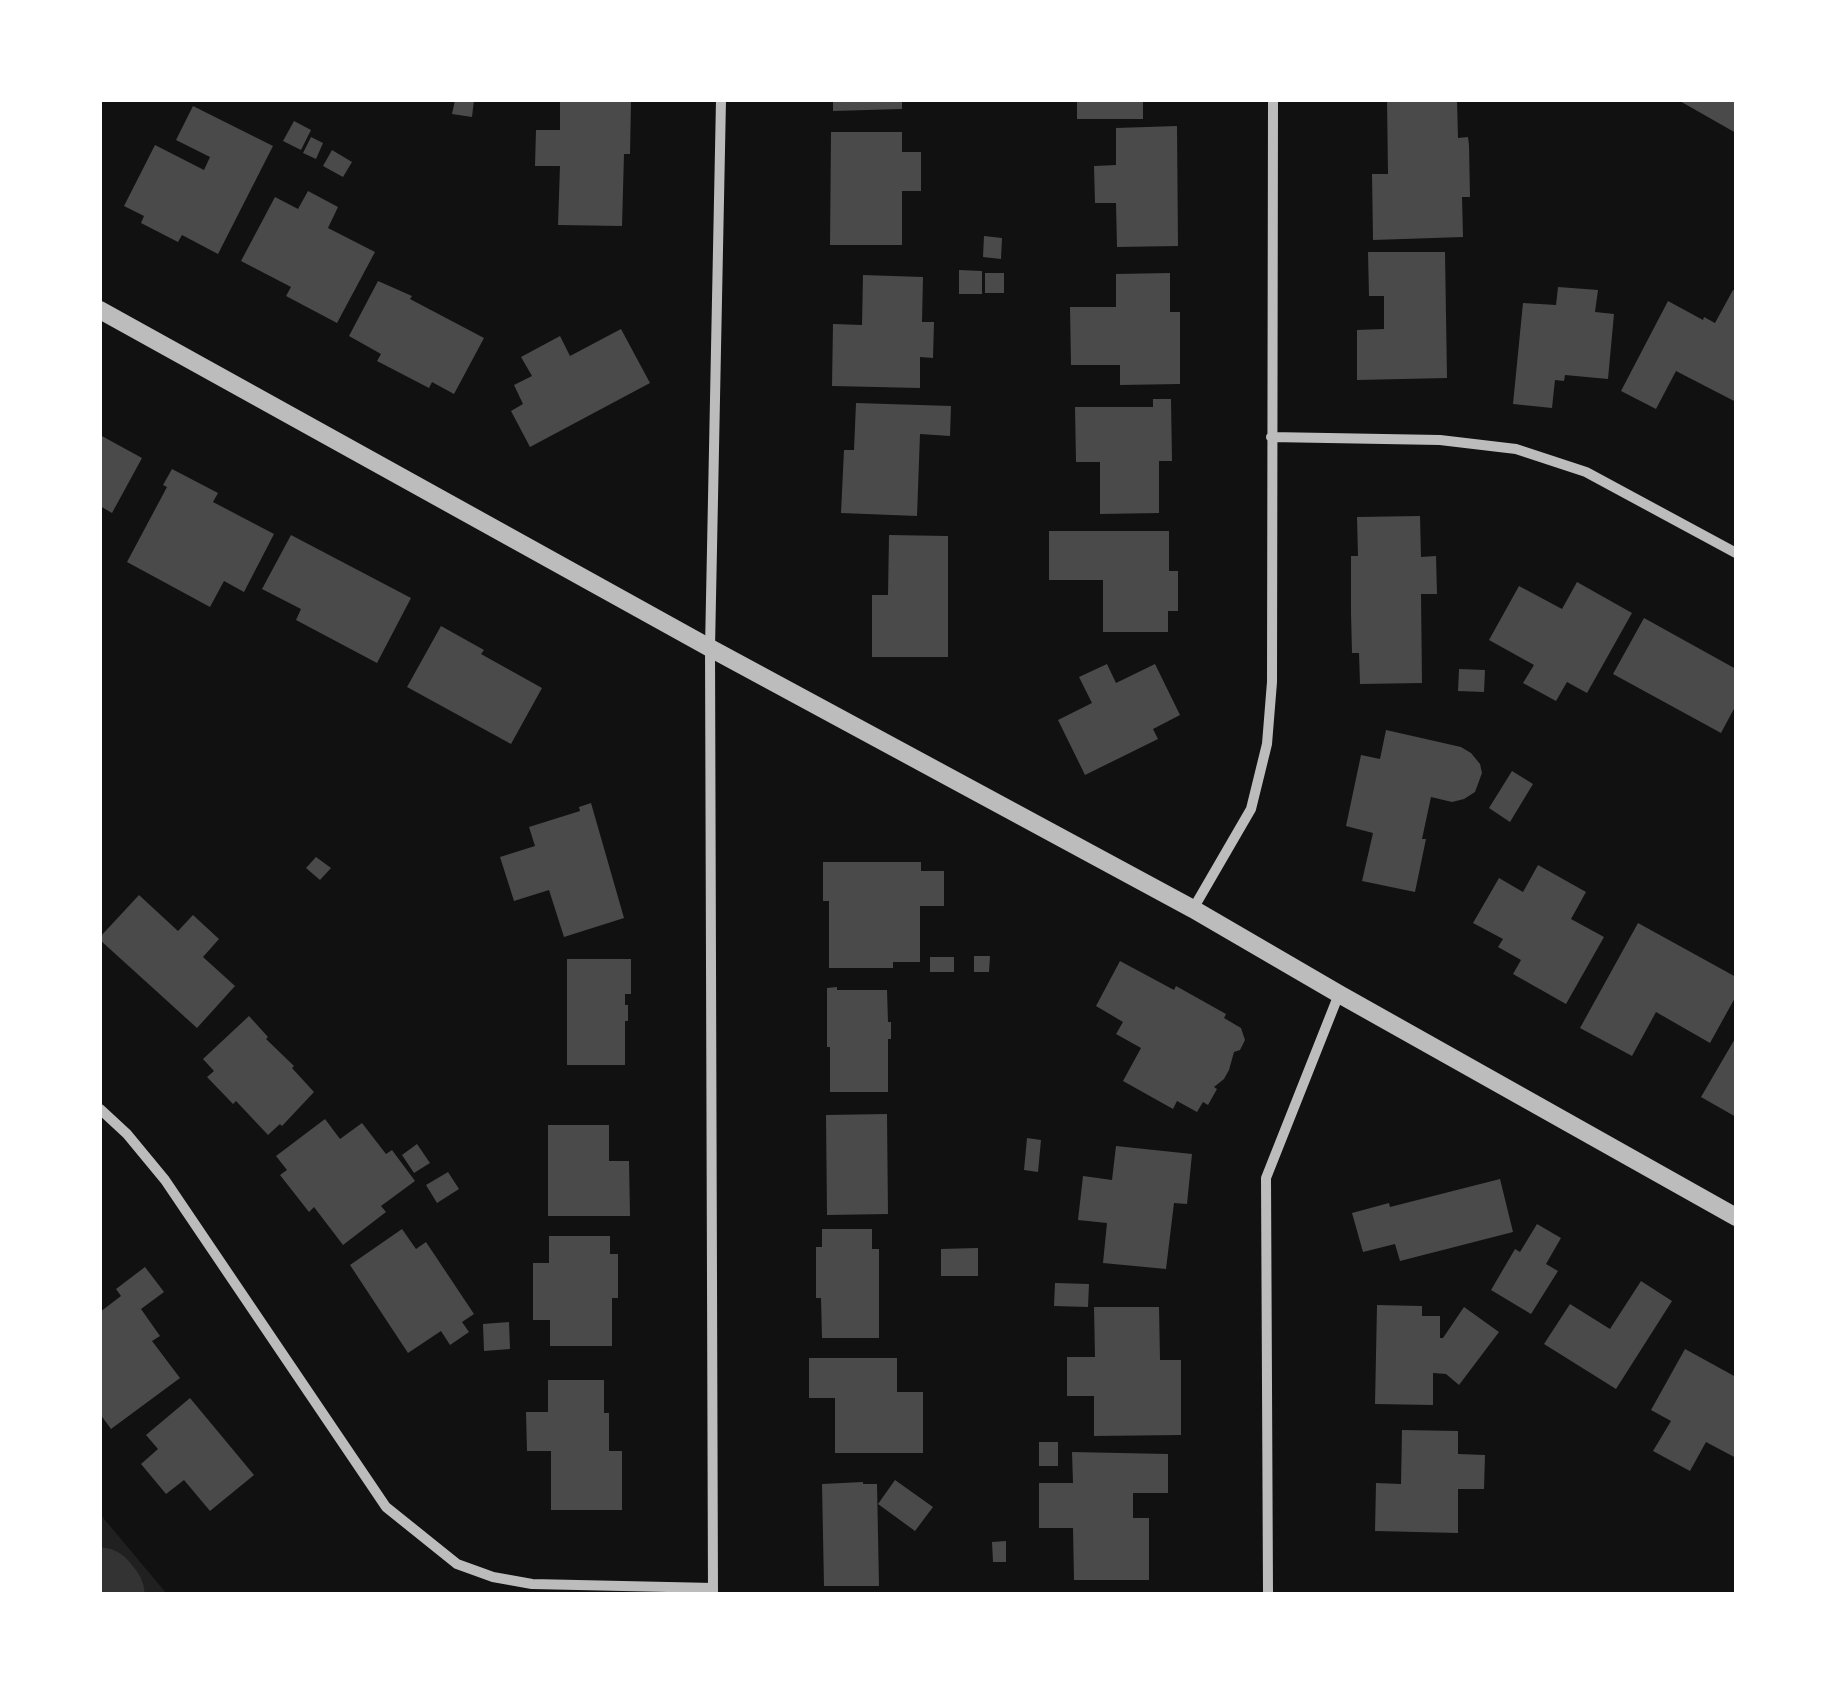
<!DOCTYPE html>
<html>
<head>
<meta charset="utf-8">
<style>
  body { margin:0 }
  #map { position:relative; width:1836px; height:1694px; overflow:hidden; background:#111; font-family:Overpass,sans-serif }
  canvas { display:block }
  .frame { position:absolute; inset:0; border:102px solid #fff; pointer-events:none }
</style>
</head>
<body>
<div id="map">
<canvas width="1836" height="1694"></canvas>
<div class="frame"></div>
</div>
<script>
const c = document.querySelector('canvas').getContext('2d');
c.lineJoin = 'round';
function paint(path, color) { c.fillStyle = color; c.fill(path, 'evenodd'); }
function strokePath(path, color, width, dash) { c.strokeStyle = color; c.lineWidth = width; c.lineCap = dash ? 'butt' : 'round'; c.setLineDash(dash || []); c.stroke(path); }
paint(new Path2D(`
  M100,1514l67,80h-67z`), '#202020');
strokePath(new Path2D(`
  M100,1585l7,9`), '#333', 75);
paint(new Path2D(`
  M455,100h19l-2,17 -20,-3z
  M833,100h69v9l-69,2z
  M1077,100h66v19h-66z
  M1387,100h70l1,38 10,-1 1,8 1,52h-8l1,40 -90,3 -1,-66h16z
  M1678,100h58v33z
  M560,101l71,1 -1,52h-6l-2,72 -64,-1 2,-59h-25l1,-36h24z
  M193,106l80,40 -55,108 -36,-19 -4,7 -37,-19 3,-7 -20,-10 31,-61 49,25 6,-13 -34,-17z
  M294,121l17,9 -10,20 -18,-9z
  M1177,126l1,120 -61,1 -1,-44h-21l-1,-37 22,-1v-37z
  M831,132h71v20h19v39h-19v54h-72z
  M311,137l12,6 -7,16 -13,-6z
  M332,150l20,12 -9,15 -20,-11z
  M308,191l30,16 -10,21 47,24 -38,71 -51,-27 5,-9 -50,-26 34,-64 23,12z
  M984,236l18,2 -1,21 -18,-2z
  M1368,252h77l2,126 -90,2v-50l27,-1v-33h-15z
  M959,270l23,1v23h-23z
  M985,273h19v20h-19z
  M1170,273v39h10v72l-60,1v-20h-49l-1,-58h46v-33z
  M863,275l60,2 -1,45h12l-1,36 -13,-1v31l-88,-2 1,-62 29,1z
  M378,281l34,15 -2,3 74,39 -30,56 -22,-12 -3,6 -52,-27 4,-7 -32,-18z
  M1558,287l40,3 -3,22 19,2 -6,65 -43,-4 -1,6 -9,-1 -3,28 -39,-4 10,-101 33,2z
  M1733,290l3,1v111l-60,-31 -20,38 -35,-18 47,-90 35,19 1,-3 11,6z
  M621,329l29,54 -120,64 -19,-36 12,-7 -9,-19 18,-9 -11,-19 39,-21 10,20z
  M1153,399h18l1,62h-13v52l-59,1v-52h-24l-1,-55h78z
  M856,403l95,3 -1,30 -30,-2 -3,82 -76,-3 3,-63h10z
  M100,435l42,23 -30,55 -12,-7z
  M172,469l46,24 -5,9 61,32 -30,58 -20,-11 -14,26 -83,-45 40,-75 -4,-2z
  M1420,516l1,41 15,-1 1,38h-16l1,89 -62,1 -1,-31h-7l-1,-40v-57h7l-1,-39z
  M1049,531h120v40h9v40h-10v21h-65v-52h-54z
  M291,535l120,63 -34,65 -81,-43 5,-11 -39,-20z
  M889,535l59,1v121h-76v-62h16z
  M1577,582l55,31 -45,80 -20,-11 -11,19 -33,-18 11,-18 -45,-25 30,-54 43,23z
  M1644,618l92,51v36l-15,28 -108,-59z
  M441,626l43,24 -3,4 61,34 -31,56 -104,-57z
  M1107,664l9,19 39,-19 25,51 -27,14 5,10 -73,36 -27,-55 34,-17 -13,-26z
  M1459,669l26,1 -1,22 -26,-1z
  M1386,730l75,17 10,6 9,11 2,9 -7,19 -11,7 -12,3 -21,-5 -9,42h4l-11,53 -53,-11 11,-48 -27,-7 15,-71 19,4z
  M1512,771l21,13 -23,38 -21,-14z
  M591,803l33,115 -60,19 -15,-47 -35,11 -14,-44 35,-11 -6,-19 51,-16 -1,-4z
  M316,857l15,11 -11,12 -14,-12z
  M823,862h98v9h23v35h-24v56h-27v6h-64v-67h-6z
  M1538,865l48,27 -15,27 33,18 -38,67 -53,-30 8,-14 -23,-13 5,-8 -30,-16 26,-45 24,14z
  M139,895l39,36 15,-16 26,24 -16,18 32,29 -38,42 -97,-88v-3z
  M1638,923l98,54v19l-26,47 -54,-31 -24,44 -52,-28z
  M974,956h16l-1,16h-15z
  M930,957h24v15h-24z
  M567,959h64v35h-6v11h3v16h-3v44h-58z
  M1120,961l54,29 2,-4 50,28 -2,4 17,10 4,12 -5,10 -6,2 -5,18 -5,9 -10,8 3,2 -9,16 -5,-3 -6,10 -20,-11 -4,8 -50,-28 18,-33 -25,-14 7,-12 -27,-16z
  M837,987v3h50l1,32h3v17h-3v53h-58v-45h-3v-59z
  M249,1016l19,21 -2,2 28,27 -2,2 22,24 -32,34 -2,-2 -12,11 -32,-34 -3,3 -26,-27 7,-6 -11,-12z
  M1736,1037v80l-35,-20z
  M887,1114l1,100 -61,1 -1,-100z
  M325,1119l15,20 22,-16 24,31 6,-4 23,31 -34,25 5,6 -43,33 -29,-38 -5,5 -29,-37 7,-5 -11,-14z
  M548,1125h61v36h20l1,55h-82z
  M1027,1138l14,2 -3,32 -14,-2z
  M417,1144l13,19 -16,10 -12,-18z
  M1116,1146l76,8 -5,50 -13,-1 -8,66 -63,-6 4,-40 -29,-3 5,-44 29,4z
  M448,1172l11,17 -22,14 -11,-18z
  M1500,1179l13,53 -113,29 -5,-17 -32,8 -11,-39 37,-10 1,4z
  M1537,1224l24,14 -15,26 12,7 -27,43 -40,-24 24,-41 5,3z
  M402,1229l14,20 10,-7 48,72 -12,8 7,10 -19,13 -9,-14 -33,22 -58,-88z
  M822,1229h50v20h7v89h-57l-1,-40h-5v-51h6z
  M549,1236h61v18h8v44h-6v48h-62v-26h-17v-57h16z
  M978,1248v28h-37v-27z
  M145,1267l19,25 -23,17 19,27 -8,5 28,37 -69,51 -11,-15v-102l21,-16 -5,-7z
  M1641,1281l31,20 -56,88 -72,-45 26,-40 40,25z
  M1055,1283l34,1 -1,23 -34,-1z
  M1377,1305l45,1v10h18v22h3l21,-31 35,25 -40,53 -13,-11 -13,-1v32l-58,-1z
  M1094,1307h65l1,53h21v75l-87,1v-40h-27v-39h28z
  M509,1322l1,27 -26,2 -1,-27z
  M1685,1349l51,28v81l-30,-16 -16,29 -37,-20 18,-30 -20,-11z
  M809,1358h88v34h26v61h-88v-55h-26z
  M548,1380h56v33h5v38h13v59h-71v-59h-24l-1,-39h22z
  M190,1398l64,77 -44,36 -26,-31 -18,14 -25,-30 17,-15 -12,-14z
  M1402,1430l56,1v23l27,1 -1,34h-26v44l-83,-2 1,-48 25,1z
  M1039,1442h19v24h-19z
  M1072,1452l96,2v39h-35v25h16v62h-75l-1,-52h-34v-45h34z
  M895,1480l38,27 -18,24 -37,-27z
  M863,1482v2h14l2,102h-55l-2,-102z
  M1006,1541v21h-13l-1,-20z`), '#4a4a4a');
strokePath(new Path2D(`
  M1271,437l169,3 76,9 70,23 150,81
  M1193,909l58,-100 16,-65 5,-62 1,-582
  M100,1109l27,25 38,46 221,327 71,57 36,13 39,7 181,4
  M713,1594l-3,-946 11,-548
  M1268,1594l-2,-416 73,-184`), '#bcbcbc', 10);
strokePath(new Path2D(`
  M100,310l610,338 483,261 146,85 397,223`), '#bcbcbc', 18);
</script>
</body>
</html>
